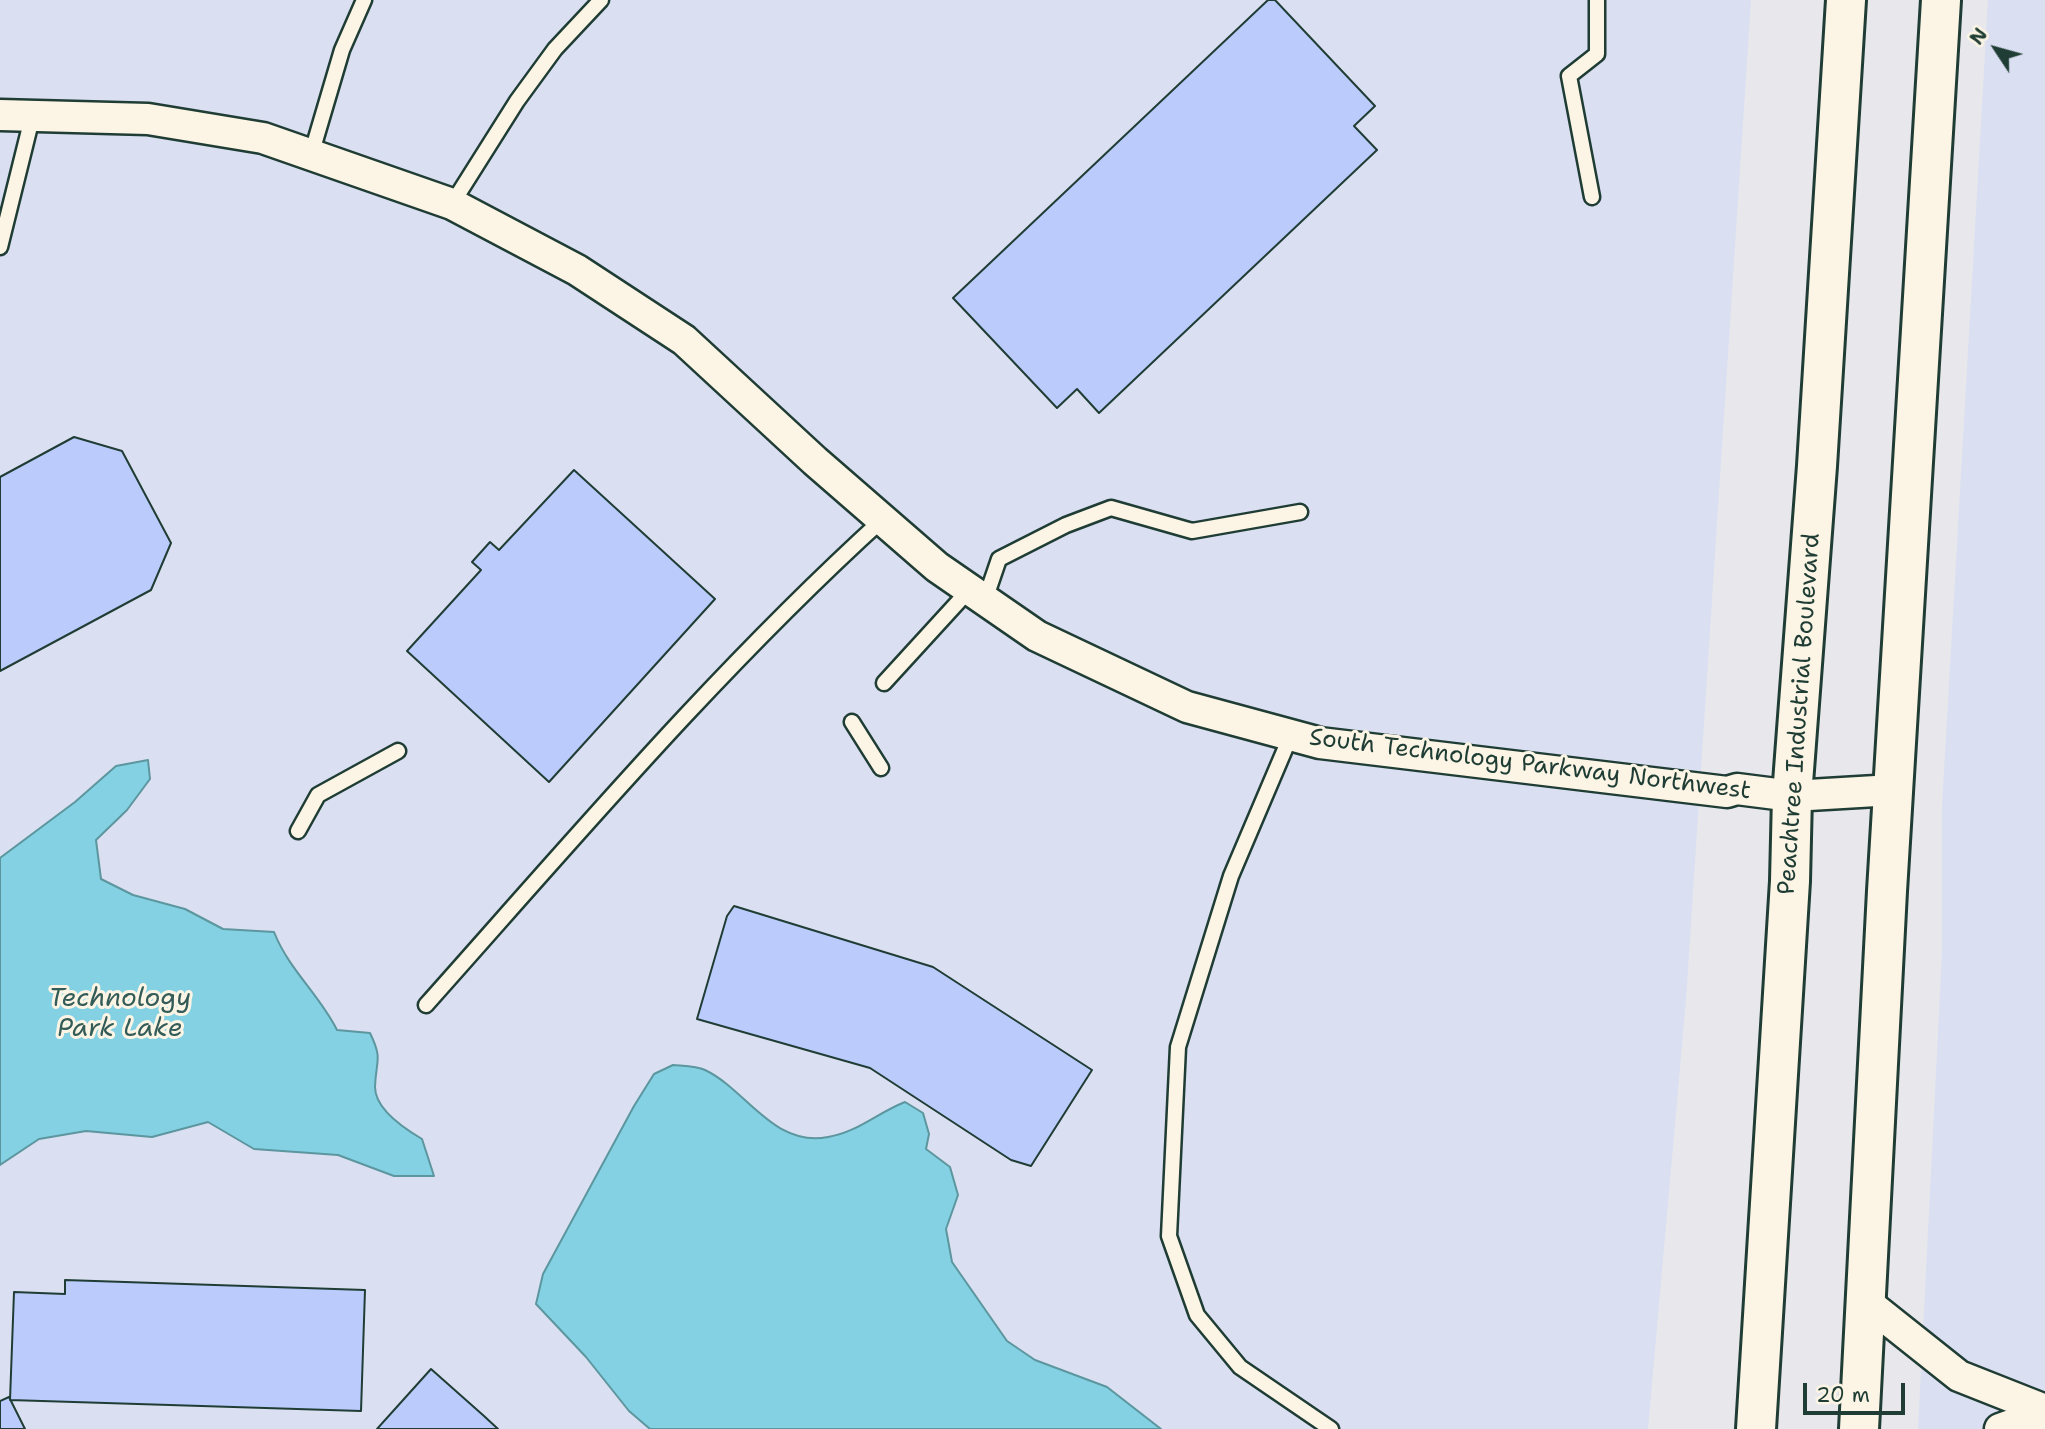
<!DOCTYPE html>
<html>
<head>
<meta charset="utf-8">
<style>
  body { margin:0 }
  #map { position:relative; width:2045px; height:1429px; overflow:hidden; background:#e8e8ec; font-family:"Shantell Sans",sans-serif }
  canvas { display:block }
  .north { position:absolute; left:1961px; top:14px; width:70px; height:70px; -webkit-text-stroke:5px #fcf5e5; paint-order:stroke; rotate:306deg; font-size:19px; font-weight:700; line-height:28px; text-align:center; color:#1f3d34 }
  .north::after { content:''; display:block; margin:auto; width:24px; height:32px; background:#1f3d34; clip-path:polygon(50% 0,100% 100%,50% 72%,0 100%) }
  .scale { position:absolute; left:1803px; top:1383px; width:102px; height:32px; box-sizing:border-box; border:4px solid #1f3d34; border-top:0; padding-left:9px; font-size:21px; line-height:24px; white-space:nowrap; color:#1f3d34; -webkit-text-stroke:5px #fcf5e5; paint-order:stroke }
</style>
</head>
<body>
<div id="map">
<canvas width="2045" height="1429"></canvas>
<div class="north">N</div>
<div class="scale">20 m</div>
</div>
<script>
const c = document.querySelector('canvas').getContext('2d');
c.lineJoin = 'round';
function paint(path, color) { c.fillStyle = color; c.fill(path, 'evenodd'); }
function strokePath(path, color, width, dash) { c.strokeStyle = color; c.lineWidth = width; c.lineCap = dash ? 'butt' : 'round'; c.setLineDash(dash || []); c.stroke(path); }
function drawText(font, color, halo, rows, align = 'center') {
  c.font = font + ' "Shantell Sans",sans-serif'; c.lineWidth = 6; c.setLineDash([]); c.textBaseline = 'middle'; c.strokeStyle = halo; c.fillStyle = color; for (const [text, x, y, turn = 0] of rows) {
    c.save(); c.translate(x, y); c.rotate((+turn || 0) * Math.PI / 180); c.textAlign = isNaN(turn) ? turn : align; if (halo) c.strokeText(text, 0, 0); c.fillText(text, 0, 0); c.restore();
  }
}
paint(new Path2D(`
  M0,0h1751l-65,1000 -38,429h-1648z
  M1988,0h57v1429h-127l24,-476v-147z`), '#dadff1');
const water = new Path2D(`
  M148,760l2,19 -23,31 -31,30 5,39 32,16 52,14 38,20 51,3c15,38 45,62 63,98l33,3c13,27 6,26 5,54 0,22 30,42 47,52l12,37h-40l-56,-21 -84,-6 -46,-27 -56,15 -66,-6 -47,8 -39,26v-307l75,-56 41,-36z
  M673,1065c9,1 23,1 32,5 42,20 69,78 123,67 30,-5 49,-24 77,-35l18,11 6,21 -3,15 24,18 8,28 -12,34 6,33 55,79 28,19 72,27 54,42h-511l-21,-18 -43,-54 -50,-53 7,-30 91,-168 20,-32z`);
paint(water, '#85d1e4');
strokePath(water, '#5c969e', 2);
const building = new Path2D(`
  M1268,0h7l100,106 -21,20 23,24 -278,263 -22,-24 -20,19 -104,-110z
  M74,437l48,14 49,92 -20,47 -151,81v-194z
  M574,470l141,129 -166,183 -142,-131 74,-81 -9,-8 18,-20 9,8z
  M734,906l199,61 159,103 -61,96 -20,-6 -141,-92 -173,-49 30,-103z
  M65,1280l300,10 -4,121 -351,-11 4,-108 51,2z
  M431,1369l53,47 14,13h-121z
  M9,1397l16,32h-25v-28z`);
paint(building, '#bbcbfc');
strokePath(building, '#1f3d34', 2);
const lane = new Path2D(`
  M311,155l31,-105 22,-50
  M1592,197l-23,-121 28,-22v-54
  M452,204l65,-103 38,-52 46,-49
  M0,247l33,-133
  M985,600l14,-41 67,-34 45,-17 81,23 108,-19
  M884,683l86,-94
  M852,722l29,46
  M1291,735l-60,141 -53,171 -9,189 28,79 43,52 91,62
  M298,831l20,-36 80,-44
  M426,1005c148,-166 292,-336 457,-486`);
const street = new Path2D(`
  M0,115l148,4 115,19 189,66 125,66 107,70 131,121 122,106 100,69 150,71 133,36 407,49 10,-3 55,7 101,-6
  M1866,1302l93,74 86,34
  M2000,1429l45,-16`);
const highway = new Path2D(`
  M1756,1429l34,-548 2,-85 25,-330 29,-466
  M1859,1429l28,-538 54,-891`);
strokePath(lane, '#1f3d34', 19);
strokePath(street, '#1f3d34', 35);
strokePath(highway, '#1f3d34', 44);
strokePath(lane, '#fcf5e5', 14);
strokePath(street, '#fcf5e5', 30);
strokePath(highway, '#fcf5e5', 38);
drawText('24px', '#1f3d34', '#fcf5e5', [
  ["Peachtree Industrial Boulevard",1800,714,-86],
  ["South Technology Parkway Northwest",1530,765,7]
]);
drawText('italic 26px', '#335b57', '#fcf5e5', [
  ["Technology",120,999],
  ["Park Lake",120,1029]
]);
</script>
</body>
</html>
